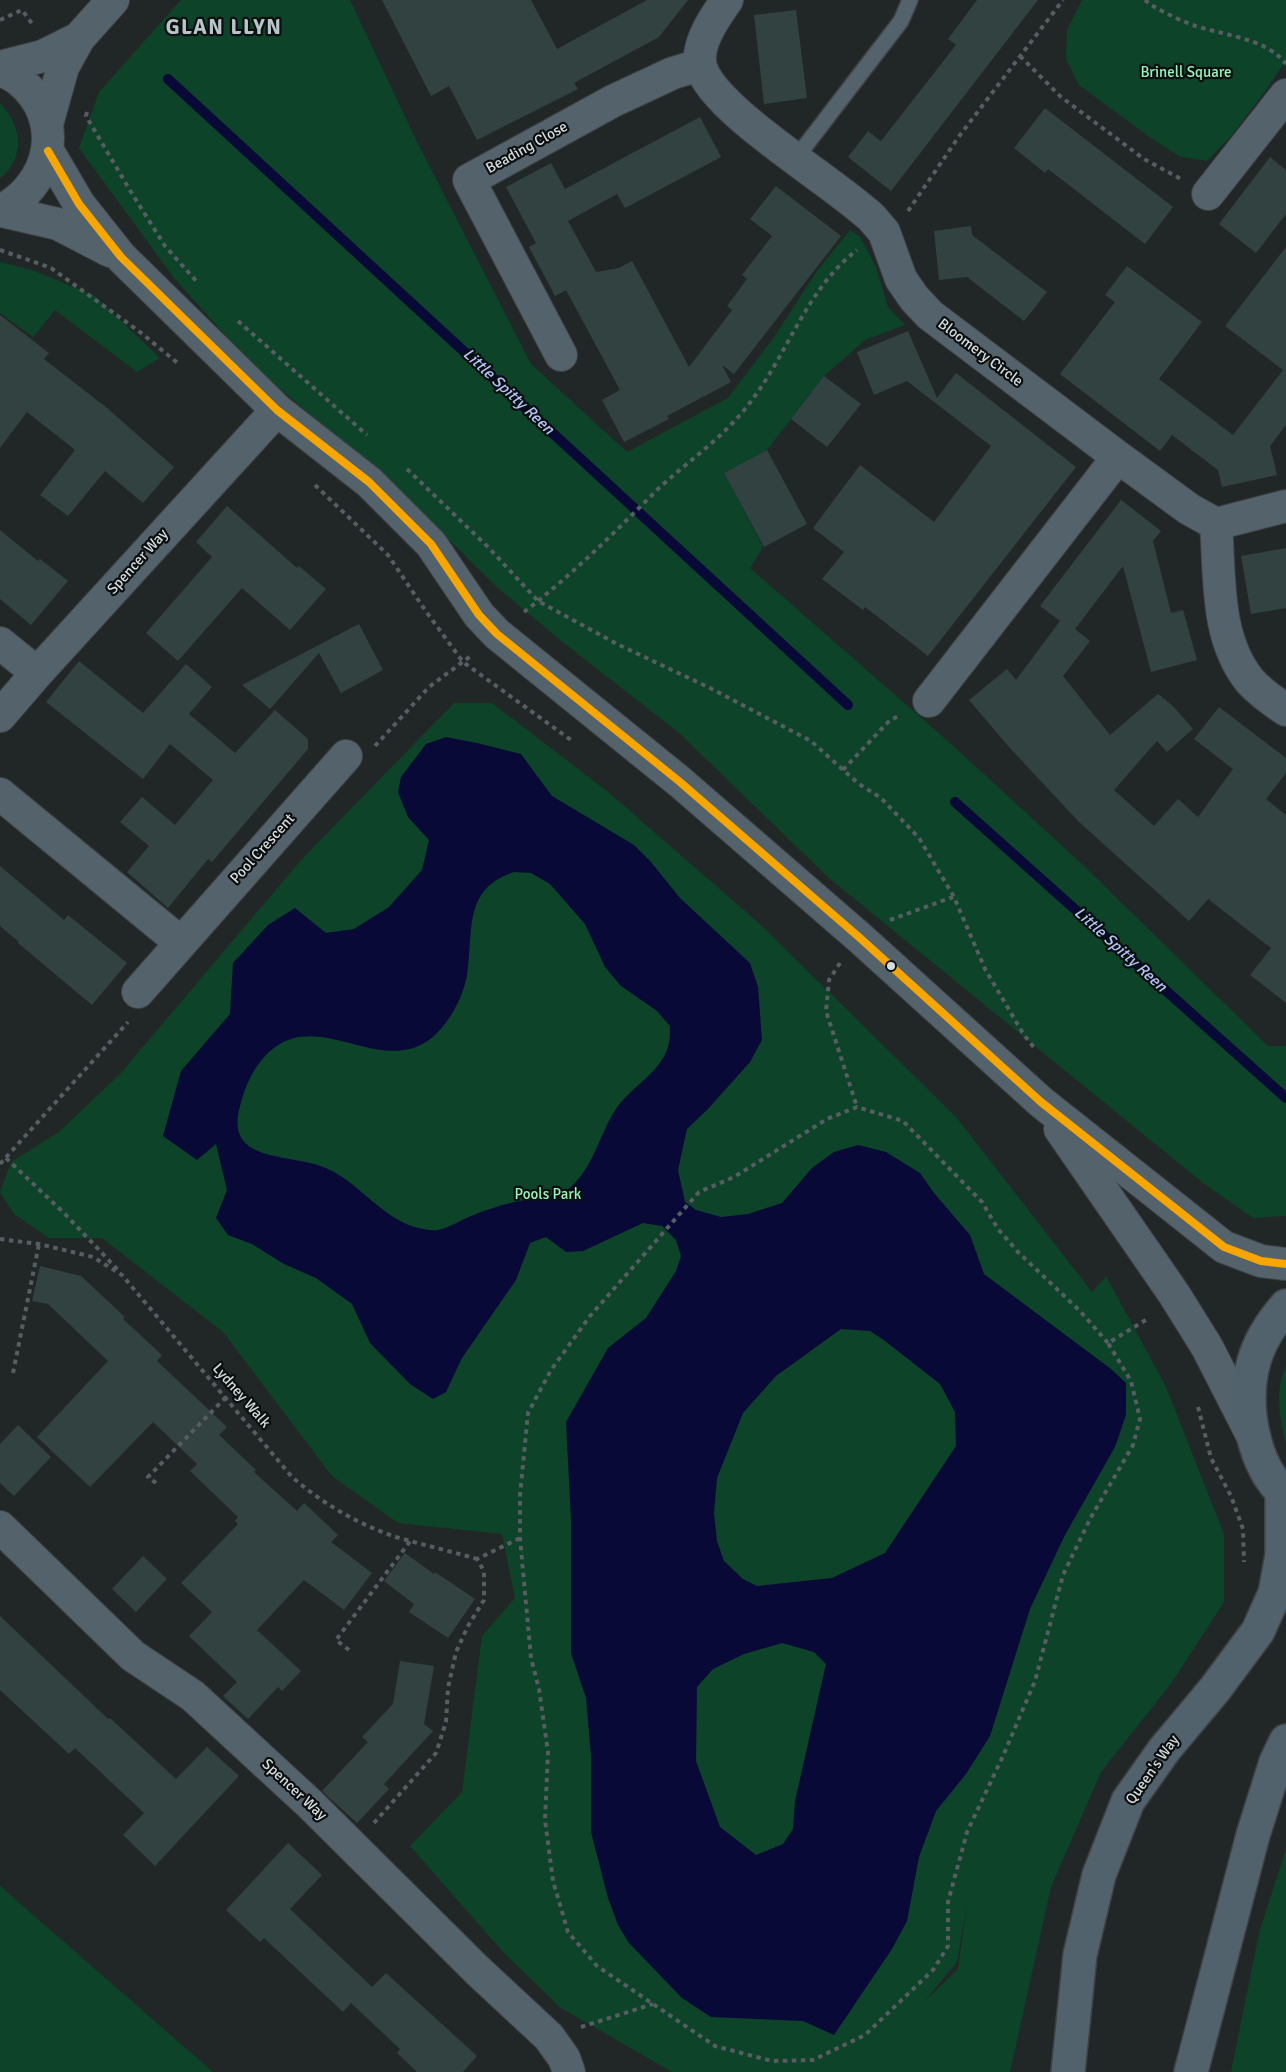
<!DOCTYPE html>
<html>
<head>
<meta charset="utf-8">
<style>
  body { margin:0 }
  canvas { display:block; background:#212627 }
</style>
</head>
<body>
<canvas width="1286" height="2072"></canvas>
<script>
const c = document.querySelector('canvas').getContext('2d');
c.lineJoin = 'round';
function paint(path, color) { c.fillStyle = color; c.fill(path, 'evenodd'); }
function strokePath(path, color, width, dash) { c.strokeStyle = color; c.lineWidth = width; c.lineCap = dash ? 'butt' : 'round'; c.setLineDash(dash || []); c.stroke(path); }
function drawText(font, color, halo, rows, align = 'center') {
  c.font = font + ' Signika,sans-serif'; c.lineWidth = 4.5; c.setLineDash([]); c.textBaseline = 'middle'; c.strokeStyle = halo; c.fillStyle = color; for (const [text, x, y, turn = 0] of rows) {
    c.save(); c.translate(x, y); c.rotate((+turn || 0) * Math.PI / 180); c.textAlign = isNaN(turn) ? turn : align; if (halo) c.strokeText(text, 0, 0); c.fillText(text, 0, 0); c.restore();
  }
}
paint(new Path2D(`
  M181,0h169l66,140 115,224 96,88 101,-54 44,-58 45,-69 33,-41 10,7 16,30 12,40 17,18 -40,15 -41,36 -57,74 -43,23 39,74 -13,21 199,174 134,123 185,181h18v170l-33,2 -50,-35 -374,-305 -151,-146 -118,-92 -62,-52 -108,-106 -138,-117 -78,-87 -95,-130 20,-56z
  M1082,0h204v60l-20,30 -34,45 -25,26 -26,-4 -30,-19 -72,-53 -13,-26 1,-29z
  M0,103c21,22 27,54 0,75z
  M0,262l35,9 60,25 65,62 -23,14 -82,-62 -22,27 -33,-24z
  M454,703h38l115,88 154,134 195,192 136,175 14,-16 60,111 58,147v68l-54,83 -69,87 -50,115 -41,185h-338l-111,-64 -57,-55 -94,-107 52,-54 20,-156 33,-38 -13,-64 -104,-11 -66,-47 -109,-144 -121,-94h-53l-35,-24 -14,-22 11,-30 48,-30 61,-58 181,-214zM967,1903l-9,66 -34,33 33,-40z
  M1286,1366v78c-6,-26 -12,-53 0,-78z
  M1286,1849v223h-55l28,-139z
  M0,1886l213,186h-213z`), '#0d4328');
paint(new Path2D(`
  M446,737l31,6 44,11 31,42 82,49 17,17 29,36 70,65 8,24 4,53 -12,22 -42,47 -21,20 -9,41 7,32 11,8 25,7 27,-3 34,-11 30,-35 22,-16 24,-7 28,7 34,21 14,20 36,42 14,39 127,95 15,14v32l-11,32 -50,88 -35,74 -40,127 -24,38 -30,37 -17,46 -12,64 -15,28 -58,86 -31,-14 -92,-4 -29,-19 -53,-55 -11,-18 -10,-27 -17,-66v-76l-5,-58 -15,-45v-133l-5,-98 42,-74 38,-30 30,-47 5,-15 -5,-16 -14,-14 -19,-3 -60,28 -17,1 -20,-15 -16,6 -14,37 -54,78 -16,34 -13,7 -23,-15 -40,-41 -18,-39 -36,-26 -32,-14 -32,-20 -24,-9 -12,-17 11,-28 -11,-46 -19,16 -34,-24 18,-65 49,-57 3,-51 35,-38 27,-17 31,25 28,-4 35,-22 33,-37 7,-30 -21,-23 -10,-25 3,-15 25,-33zM514,872l17,1 19,11 35,40 20,43 16,19 36,25 13,15c0,7 0,15 -2,21 -8,26 -37,40 -52,62 -16,24 -22,56 -43,76 -15,15 -38,12 -58,17 -14,3 -30,8 -44,14 -10,4 -22,12 -33,14 -5,1 -15,-1 -20,-2 -35,-9 -59,-45 -90,-59 -33,-17 -105,-3 -88,-63 5,-20 14,-40 29,-54 49,-45 109,24 160,-12 19,-14 34,-42 38,-65 7,-43 -5,-86 47,-103zM841,1329l29,2 15,10 55,43 15,28 1,34 -71,107 -53,25 -75,8 -14,-7 -19,-18 -7,-20 -3,-28 3,-35 26,-65 33,-37zM782,1643l32,9 12,12 -31,137 -2,28 -10,15 -27,11 -36,-28 -24,-66 1,-74 16,-18 31,-15z`), '#080937');
strokePath(new Path2D(`
  M168,79l680,626
  M955,802l331,296`), '#080937', 10);
paint(new Path2D(`
  M382,0h149l26,49 90,-49h41l-29,37 -85,46 4,6 -101,51 -28,-54 -18,10z
  M977,0h61l-147,191 -43,-34 20,-26 13,10 75,-96 -8,-6z
  M796,10l11,88 -43,6 -10,-89z
  M1045,108l128,99 -28,37 -97,-75 -3,4 -31,-25z
  M700,117l21,40 -96,51 -8,-14 -49,27 28,51 23,-4 13,-7 57,106 43,-57 -5,-4 20,-27 -5,-4 30,-39 -22,-17 26,-33 65,50 -107,138 -12,-9 9,17 -64,34 2,3 -45,23 -22,-42 18,-10 -54,-100 -11,6 -26,-49 7,-4 -30,-56 45,-24 14,26z
  M1270,157l16,13v44l-30,39 -37,-29z
  M971,226l1,9 75,57 -23,29 -57,-44 -28,3 -5,-49z
  M1286,247v178l-16,21 7,29 -55,12 -4,-17 -46,-35 -12,16 -100,-77 55,-72 -10,-7 22,-29 75,56 -43,57 74,56 50,-65 -58,-44z
  M0,315l49,38 -5,6 63,49 67,59 -31,36 -38,-32 -37,45 -28,-21 35,-45 -48,-38 -27,36z
  M908,331l29,67 19,-25 120,94 -148,189 -63,-49 -2,3 -41,-31 22,-27 -31,-24 47,-63 74,57 57,-76 -84,-65 -33,14 -17,-43z
  M824,376l37,28 -34,43 -36,-28z
  M767,450l40,74 -43,23 -40,-74z
  M1121,500l40,31 -8,10 18,72 12,-3 14,50 -46,12 -28,-106 -48,63 15,12 -27,35 47,59 48,-41 15,12 20,23 -26,23 -10,-11 -43,49 40,36 24,-27 20,18 35,-48 -39,-30 25,-32 67,51v15l-20,26 20,16v188l-36,-28 21,-27 -63,-49 -19,22 -110,-99 -70,-75 -40,-47 38,-31 9,11 44,-59 -20,-15z
  M227,506l70,62 2,-2 27,23 -36,41 -48,-42 -64,73 -32,-28 66,-76 -16,-15z
  M0,530l38,31 2,-2 28,22 -37,44 -31,-26z
  M1286,548v60l-35,6 -10,-58z
  M359,624l24,46 -42,23 -22,-40 -49,56 -28,-24z
  M79,661l64,52 43,-49 26,23 -23,27 46,39 40,-43 33,29v10l-96,113 -4,-3 -40,49 -41,-36 22,-26 -29,-24 22,-25 33,28 38,-45 -43,-36 -27,35 -97,-77z
  M0,866l64,54 4,-5 59,48 -35,42 -74,-62 1,-1 -19,-16z
  M40,1266l41,10 44,41 -2,2 39,36 -5,6 70,66 -8,8 37,35 -2,2 43,39 7,-8 34,32 -7,7 41,31 -28,37 -40,-30 -47,50 44,41 -19,20 -4,-4 -30,32 -25,-23 14,-14 -48,-46 23,-24 -31,-29 57,-59 -3,-3 3,-4 -48,-46 7,-7 -44,-42 -63,65 -53,-50 71,-76 -60,-57 -16,-3z
  M18,1425l33,32 -37,39 -14,-13v-39z
  M405,1553l29,21 1,-2 40,27 -27,39 -39,-26 5,-8 -30,-23z
  M143,1556l24,23 -31,33 -24,-23z
  M0,1616l108,103 2,-1 66,61 31,-32 32,29 -84,90 -32,-31 21,-22 -69,-65 -6,6 -69,-64z
  M400,1661l34,5 -10,58 9,7 -49,53 5,5 -32,34 -35,-32 46,-49 -6,-5 31,-33z
  M288,1843l34,32 -32,34 82,78 14,-14 91,83 -14,16h-46l-20,-19 3,-4 -49,-46 -8,9 -79,-74 -4,4 -34,-32z`), '#324241');
const lane = new Path2D(`
  M796,158l105,-137 9,-21`);
const street = new Path2D(`
  M727,0c-12,17 -32,45 -26,67 13,44 133,115 171,151l12,14 17,47 13,19 16,17 188,142 -189,244
  M0,67l43,-11 36,-18
  M0,69c6,4 15,7 20,12 47,39 31,105 -20,130
  M47,124l16,-57 16,-29 34,-38
  M48,151l31,53 42,53 156,153 92,72 62,62 48,71 18,19 183,148 180,156 181,164 183,145 37,14 25,3
  M1208,194l78,-99
  M2,211l56,13 52,27
  M561,355l-92,-175 144,-79 60,-28 27,-8
  M1118,457l71,52 27,15 70,-18
  M1216,524c4,52 -1,114 34,157 10,11 24,21 36,29
  M0,643l37,30
  M0,716l37,-43 240,-263
  M0,794l180,148
  M138,992l208,-236
  M1060,1129l114,165 33,53 45,88
  M0,1527l133,129 60,40 117,108 167,166 72,67 15,21 5,14`);
const primary = new Path2D(`
  M1286,1306c-14,16 -26,34 -32,55 -12,42 -2,105 32,134
  M1068,2072l12,-117 19,-80 29,-74 36,-51 51,-61 43,-58 17,-38 7,-38v-64
  M1191,2072l62,-237 23,-73 10,-21`);
strokePath(lane, '#3f4243', 18);
strokePath(street, '#3f4243', 34);
strokePath(primary, '#3f4243', 36);
strokePath(new Path2D(`
  M1145,0l6,5c13,7 27,15 42,20 28,10 74,13 93,39
  M0,20l22,-10 11,15
  M1020,56l41,41 83,62 37,20
  M87,112l-1,4 45,76 34,54 33,37
  M908,211l52,-76 103,-135
  M0,250l51,18 89,64 40,33
  M238,321l129,114
  M407,469l82,79 49,53 79,43 93,44 101,53 48,43 22,14 38,40 35,59 31,72 39,66 12,15
  M315,485l73,70 37,55 38,52 108,78
  M524,612c48,-37 91,-80 134,-123 29,-27 62,-49 87,-80 42,-51 59,-118 112,-159
  M375,746l54,-59 43,-32
  M843,770l47,-50 11,-5
  M890,920l63,-23
  M840,963l-11,17 -3,31 31,96
  M6,1158l59,56 53,56
  M0,1164l128,-142
  M0,1239l39,5 54,13 29,18 170,202c30,26 65,47 104,60 27,8 54,14 81,22
  M1108,1343l-28,-32 -62,-59 -20,-23 -16,-27 -79,-81 -46,-14 -30,12 -93,58 -35,15 -109,124 -39,54 -23,43 -8,82v43l11,120 8,31 9,63 -3,68 8,61 15,51 29,34 118,80 57,15 41,-1 52,-25 68,-65 15,-24v-44l19,-70 36,-76 32,-75 28,-106 27,-56 43,-74 7,-26 -9,-38 -23,-38 41,-25
  M13,1373l26,-129
  M1198,1407l13,51 20,38 12,33 1,33
  M156,1483l-8,-6 78,-80
  M349,1650l-13,-10 75,-100
  M374,1823l62,-70 10,-31 2,-34 8,-36 12,-26 16,-26v-29l-7,-12 43,-21
  M581,2027l72,-23`), '#565d63', 4, [4.5, 4.5]);
strokePath(lane, '#54626c', 15);
strokePath(street, '#54626c', 32);
strokePath(primary, '#52626c', 33);
strokePath(new Path2D(`
  M48,151l31,53 42,53 156,153 92,72 62,62 48,71 18,19 183,148 180,156 181,164 183,145 37,14 25,3`), '#f7a600', 8);
for (const [x, y, r, color] of [
  [891,966,5,"#d7ddde"]
]) { const dot = new Path2D(); dot.arc(x, y, r, 0, 2 * Math.PI); c.fillStyle = color; c.fill(dot); strokePath(dot, '#0b0f10', 2); }
drawText('15px', '#96f6b9', '#0b0f10', [
  ["Brinell Square",1186,73],
  ["Pools Park",548,1195]
]);
drawText('15px', '#d7ddde', '#0b0f10', [
  ["Beading Close",527,148,-29],
  ["Bloomery Circle",980,353,37],
  ["Spencer Way",138,562,-48],
  ["Pool Crescent",263,849,-48],
  ["Lydney Walk",241,1396,49],
  ["Queen's Way",1153,1770,-55],
  ["Spencer Way",294,1790,43]
]);
drawText('italic 16px', '#b3c4f8', '#0b0f10', [
  ["Little Spitty Reen",508,392,43],
  ["Little Spitty Reen",1120,950,42]
]);
c.letterSpacing = '1.5px';
drawText('bold 21px', '#b9c5c8', '#0b0f10', [
  ["GLAN LLYN",224,28]
]);
c.letterSpacing = '0px';
</script>
</body>
</html>
